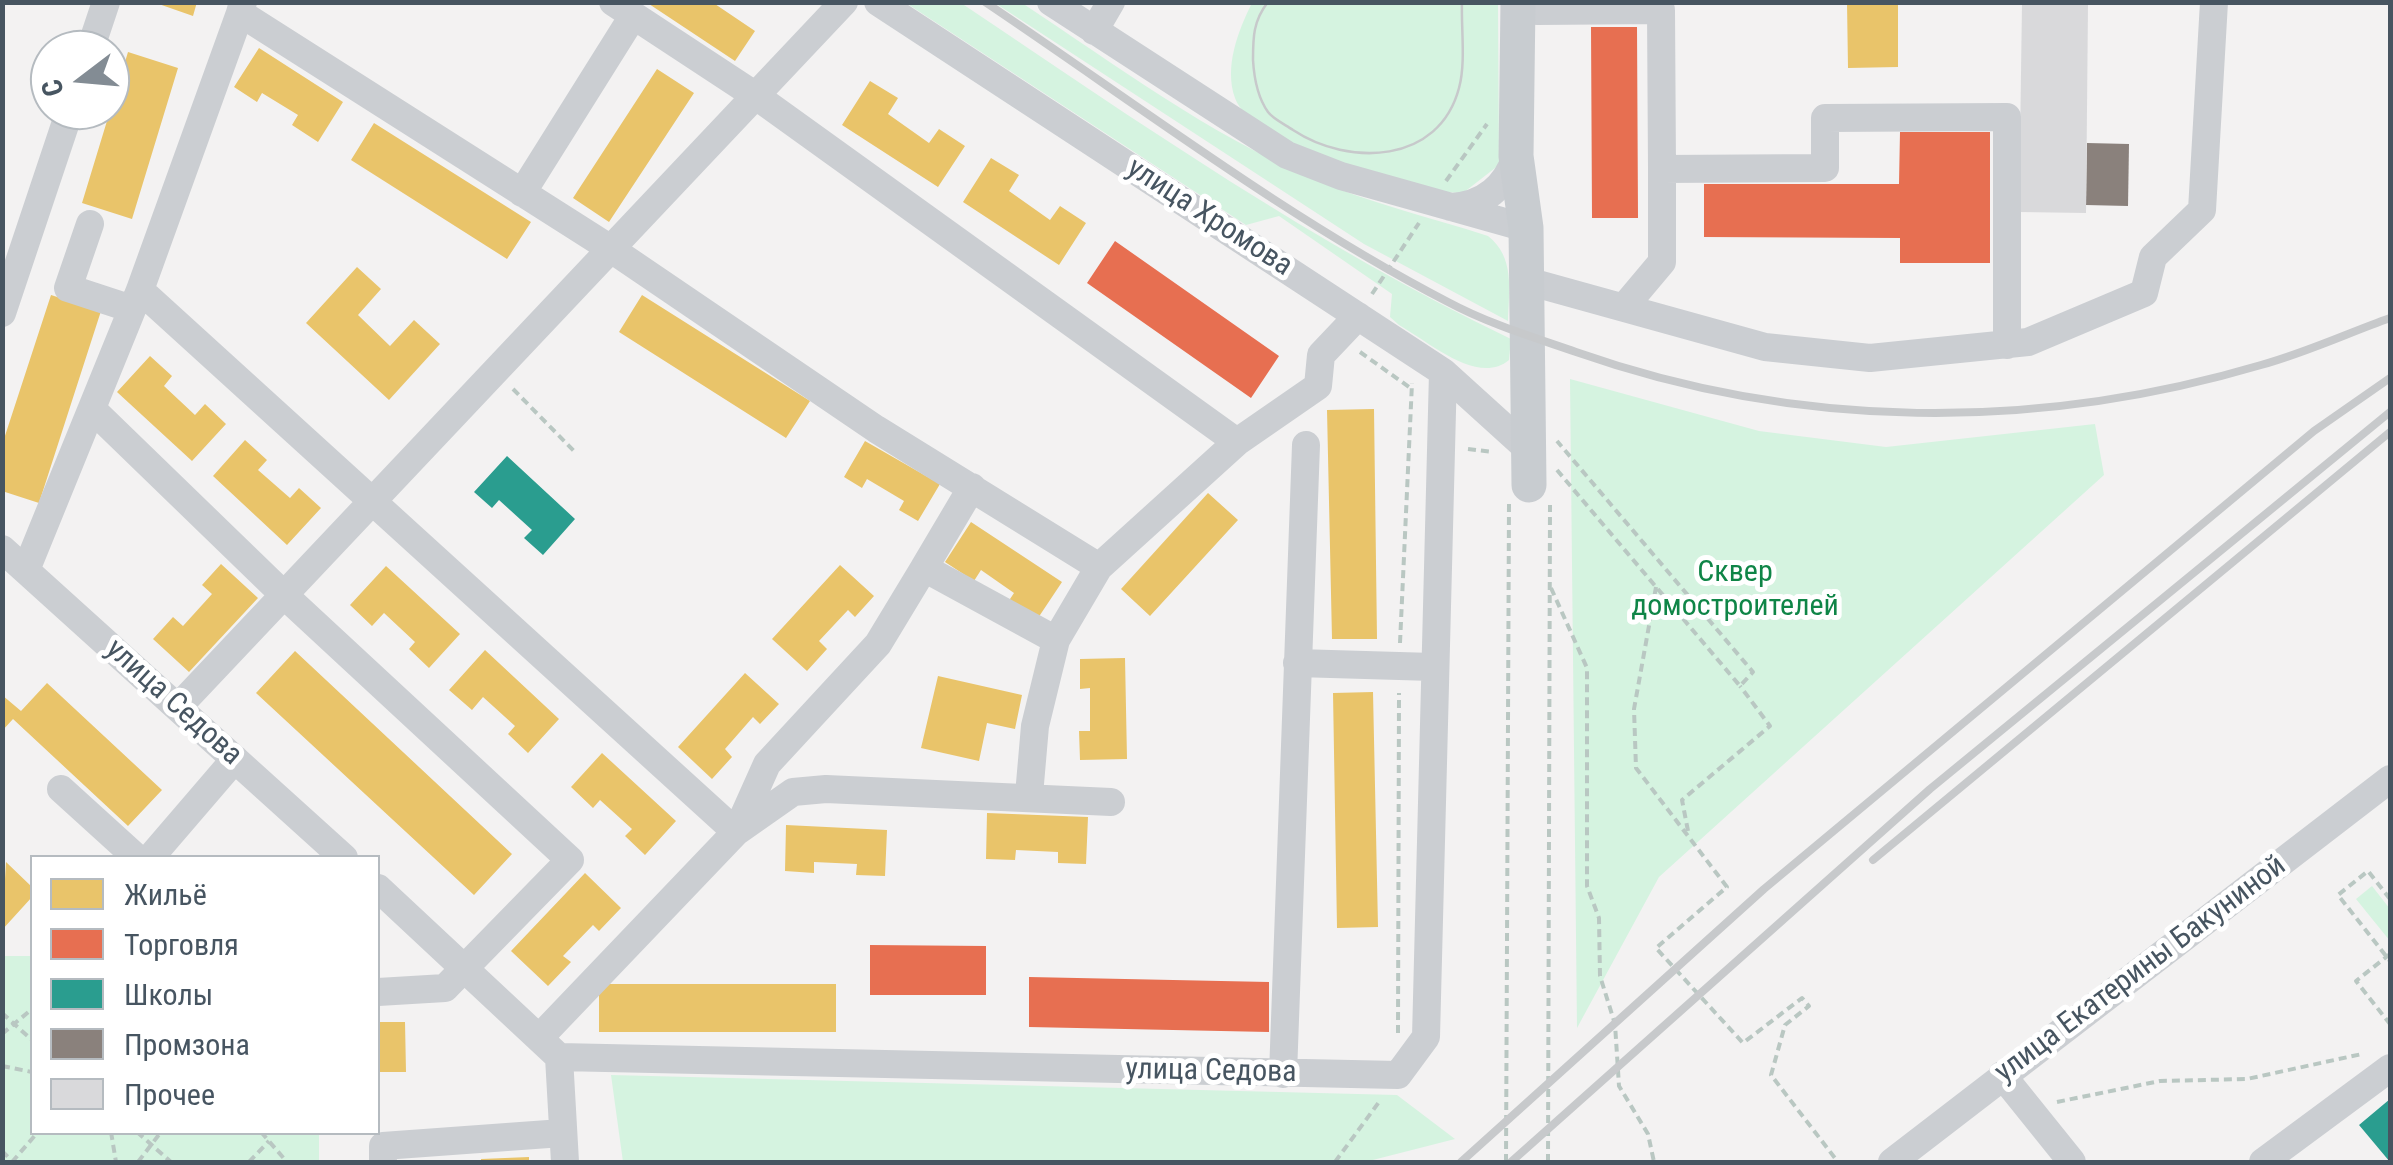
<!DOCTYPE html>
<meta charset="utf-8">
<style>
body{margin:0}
#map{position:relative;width:2393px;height:1165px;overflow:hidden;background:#f3f2f2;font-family:"Roboto Condensed",sans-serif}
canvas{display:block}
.frame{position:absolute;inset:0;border:5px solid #475561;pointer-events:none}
.legend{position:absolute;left:30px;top:855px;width:350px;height:280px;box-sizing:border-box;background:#fff;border:2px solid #b5bbc0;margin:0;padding:12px 18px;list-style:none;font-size:30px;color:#475561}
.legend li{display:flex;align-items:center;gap:20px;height:50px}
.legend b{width:50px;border:2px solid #b5bbc0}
.north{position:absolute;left:30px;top:30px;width:100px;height:100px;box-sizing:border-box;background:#fff;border:2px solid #b5bbc0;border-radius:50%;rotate:254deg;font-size:28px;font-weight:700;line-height:40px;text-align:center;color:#475561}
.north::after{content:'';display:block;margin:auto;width:35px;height:45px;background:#838c94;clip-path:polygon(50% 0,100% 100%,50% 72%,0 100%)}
</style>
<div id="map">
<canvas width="2393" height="1165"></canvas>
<div class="frame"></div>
<ul class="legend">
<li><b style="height:28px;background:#e9c46a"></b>Жильё</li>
<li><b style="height:28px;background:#e76f51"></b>Торговля</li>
<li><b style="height:28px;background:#2a9d8f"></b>Школы</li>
<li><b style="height:28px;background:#8a817c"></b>Промзона</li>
<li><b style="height:28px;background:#d9d9db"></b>Прочее</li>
</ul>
<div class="north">С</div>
</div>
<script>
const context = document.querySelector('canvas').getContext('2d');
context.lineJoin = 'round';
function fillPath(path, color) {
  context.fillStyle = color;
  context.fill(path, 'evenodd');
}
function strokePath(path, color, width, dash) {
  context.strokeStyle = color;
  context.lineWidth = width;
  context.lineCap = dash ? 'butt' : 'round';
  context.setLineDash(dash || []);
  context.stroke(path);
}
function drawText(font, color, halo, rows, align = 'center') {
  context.font = font + ' "Roboto Condensed",sans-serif';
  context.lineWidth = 10;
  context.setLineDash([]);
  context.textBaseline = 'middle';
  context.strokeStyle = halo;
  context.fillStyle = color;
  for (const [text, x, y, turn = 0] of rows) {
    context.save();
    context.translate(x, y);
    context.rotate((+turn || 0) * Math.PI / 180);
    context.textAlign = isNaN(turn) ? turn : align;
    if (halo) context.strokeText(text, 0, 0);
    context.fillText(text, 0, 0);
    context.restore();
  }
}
fillPath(new Path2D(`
 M906 3H961C1138 122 1318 247 1511 339L1509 360C1478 386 1429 342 1399 325L1390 317 1392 294 1279 216 1246 225Z
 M995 3H1022C1116 65 1208 134 1312 178 1368 203 1430 217 1488 236 1515 257 1509 290 1508 321L1364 244Z
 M1252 3H1498L1499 165 1463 193 1440 192C1395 178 1252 146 1235 98 1224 67 1238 31 1252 3Z
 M1570 379 1759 431 1886 447 2095 424 2104 475 1659 877 1577 1028Z
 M2372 886 2390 909V941L2356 899Z
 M3 956H32V1132L319 1133V1162H3Z
 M611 1075 1397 1095 1455 1139 1365 1162H623Z`), '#d5f3e0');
fillPath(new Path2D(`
 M153 2H197L193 16Z
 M646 2H712L755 31 735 61Z
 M1847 2H1898V67L1848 68Z
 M259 48 343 102 318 142 292 125 298 115 262 93 257 102 234 87Z
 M128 52 178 68 132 219 82 203Z
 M657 69 694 93 609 222 573 198Z
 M870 81 898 98 888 114 929 143 939 129 965 146 938 187 842 125Z
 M374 123 531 222 507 259 351 160Z
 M991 158 1019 175 1009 191 1050 220 1060 206 1086 223 1059 265 963 202Z
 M357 267 381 289 358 315 390 346 414 320 440 344 389 400 306 323Z
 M51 295 101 311 39 503 2 491V445Z
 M642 295 810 401 786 438 619 332Z
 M150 356 172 376 164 386 195 415 205 404 226 424 192 461 117 392Z
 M1374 409 1377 639H1332L1327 410Z
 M245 440 267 460 258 470 290 498 299 488 321 508 287 545 213 476Z
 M865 441 940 484 918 521 899 510 904 501 867 479 862 488 844 477Z
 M1208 493 1238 520 1150 616 1121 589Z
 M971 522 1062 582 1036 621 1008 602 1014 593 981 570 974 581 945 562Z
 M221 564 258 598 189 672 153 639 173 617 183 626 212 594 202 585Z
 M840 565 874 596 855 617 848 610 819 641 827 649 807 671 772 639Z
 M386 566 460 634 429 668 409 649 415 642 384 613 372 626 350 605Z
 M485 650 559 719 528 753 508 734 515 726 483 697 472 710 449 690Z
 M295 651 512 854 474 895 256 693Z
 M1125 658 1127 759 1080 760 1079 731H1090V688L1080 689V659Z
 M745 673 779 704 760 724 753 717 725 749 732 757 712 779 678 747Z
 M938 676 1022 695 1015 729 987 723 979 761 921 748Z
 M47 683 162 790 128 826 13 719 2 731V695L21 711Z
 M1373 692 1378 927 1337 928 1333 693Z
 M602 753 676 821 645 855 625 836 632 829 600 800 593 808 571 787Z
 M987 813 1088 817 1086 864 1058 863V852L1016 850 1015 860 986 859Z
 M786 825 887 830 885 876 856 875 857 864 814 862V873L785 871Z
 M6 862 32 887V897L2 930Z
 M585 873 621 908 599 931 593 925 563 956 571 962 548 986 511 951Z
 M599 984H836V1032H599Z
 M378 1022H405L406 1072H378Z
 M529 1157V1162H481V1159Z`), '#e9c46a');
fillPath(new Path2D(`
 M1591 27H1637L1638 218H1592Z
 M1900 132H1990V263H1900V238L1704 237V184H1899Z
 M1115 241 1279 356 1251 398 1087 283Z
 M870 945 986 946V995H870Z
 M1029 977 1269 982V1032L1029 1027Z`), '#e76f51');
fillPath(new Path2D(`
 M507 456 575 519 543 555 524 538 532 530 499 500 492 508 474 492Z
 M2390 1099V1162L2359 1125Z`), '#2a9d8f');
fillPath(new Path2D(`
 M2087 143 2129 144 2128 206 2086 205Z`), '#8a817c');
fillPath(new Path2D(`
 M2022 4 2088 5 2086 213 2019 212Z`), '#d9d9db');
strokePath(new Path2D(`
 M1446 181 1487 124
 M1372 294 1419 223
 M1360 352 1409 387
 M513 389 574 451
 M1468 449 1493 452
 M1557 470 1740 686 1753 672 1557 441
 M1656 587 1634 709 1636 768 1727 887 1656 948 1743 1043 1802 998 1809 1006 1785 1025 1771 1075 1838 1162
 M1551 588 1587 668V886L1599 918 1600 976 1615 1024 1619 1086 1648 1134 1654 1162
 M1400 643 1412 383
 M1688 831 1682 800 1770 726 1740 686
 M2390 899 2368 871 2338 895 2390 961
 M2390 954 2356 981 2390 1024
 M2 1013 32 1040
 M1398 1033 1399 693
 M2 1034 32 1009
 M2 1066 32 1072
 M2057 1102 2160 1081 2247 1079 2362 1054
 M111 1132 116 1162
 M137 1132 171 1162
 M261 1132 287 1162
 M2 1151 13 1162
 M12 1162 38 1132
 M138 1162 161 1132
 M249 1162 269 1141
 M1335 1162 1379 1102
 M1506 1162 1509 503
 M1548 1162 1550 505`), '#b9c7c2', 4, [8, 5]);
strokePath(new Path2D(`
 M243 2 240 13 611 249 876 429 1099 567 1237 442
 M613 2 756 96 1237 442 1318 386 1321 355 1358 316
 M878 2 1443 372 1528 449
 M1051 2 1287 155 1341 176 1526 228
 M1537 11 1661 10 1662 169 1825 168V118L2007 117V345
 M1094 31 1111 2
 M90 50 106 2
 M522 193 633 16
 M1451 207C1483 205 1506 187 1516 156
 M90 224 68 288 132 309
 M1527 281 1765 347 1870 358 2028 342 2144 293 2153 257 2202 210 2214 2
 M140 290 736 832 541 1036
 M1625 306 1662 262V169
 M2 313 70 110
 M92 409 284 595 570 860 445 988 378 992
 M972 487 924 568 1056 640
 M2 549 344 858
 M26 570 140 290 240 13
 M1297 663 1433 667
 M178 707 844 2
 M61 789 137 858
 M1029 795 1035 726 1056 640 1099 567
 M737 831 767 764 878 644 924 568
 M736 832 793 792 826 789 1111 802
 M150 858 235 759
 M378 888 559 1057 1398 1075 1426 1037 1443 372
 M559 1057 565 1162
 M1283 1074 1306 445
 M2002 1075 2072 1162
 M383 1162V1146L562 1133
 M1892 1162 2390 779
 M2263 1162 2390 1068`), '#cbced2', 28);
strokePath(new Path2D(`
 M1518 2 1516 156 1526 228 1529 485`), '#c8ccd0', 35);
strokePath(new Path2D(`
 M1268 2C1253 21 1253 38 1253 60 1254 77 1258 98 1268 112 1273 119 1286 125 1293 130 1349 167 1439 164 1459 88 1466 63 1461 28 1462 2`), '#c7c9cb', 2.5);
strokePath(new Path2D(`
 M985 2C1137 104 1286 218 1448 302 1489 324 1533 337 1576 352 1798 430 2035 432 2261 365 2305 353 2348 333 2390 318
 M1873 860 2390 432
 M1461 1162 1764 889 2314 431 2390 378
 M1511 1162 1930 789 2390 412`), '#c7c9cb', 8);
drawText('30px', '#475561', '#fff', [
 ["улица Хромова",1209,218,33],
 ["улица Седова",173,703,42],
 ["улица Екатерины Бакуниной",2141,970,-37],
 ["улица Седова",1211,1072,1]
]);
drawText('30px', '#0f8547', '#fff', [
 ["Сквер",1735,573],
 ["домостроителей",1735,607]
]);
</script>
